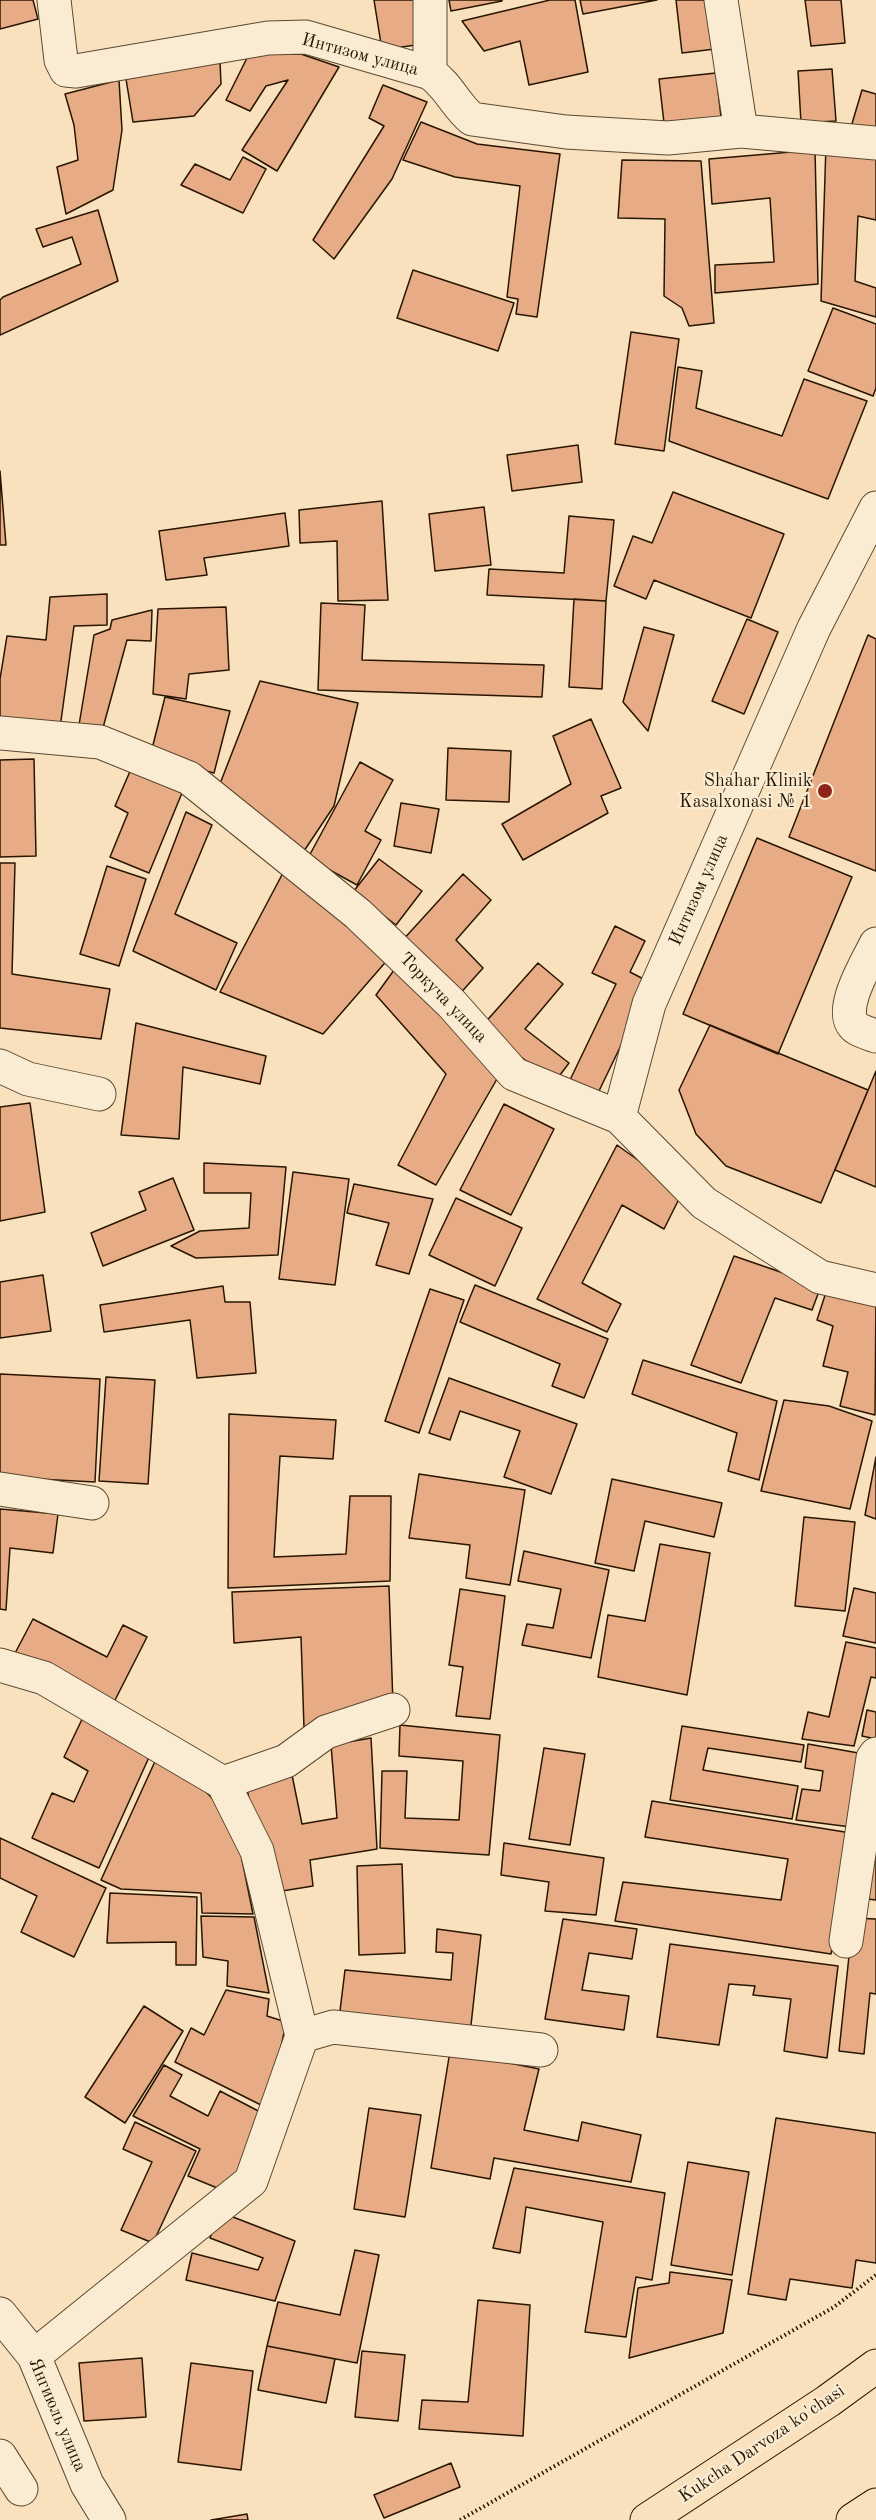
<!DOCTYPE html>
<meta charset="utf-8">
<style>
body{margin:0}
canvas{display:block;background:#f8e1bc}
</style>
<canvas width="876" height="2520"></canvas>
<script>
const context = document.querySelector('canvas').getContext('2d');
context.lineJoin = 'round';
function fillPath(path, color) {
  context.fillStyle = color;
  context.fill(path, 'evenodd');
}
function strokePath(path, color, width, dash) {
  context.strokeStyle = color;
  context.lineWidth = width;
  context.lineCap = dash ? 'butt' : 'round';
  context.setLineDash(dash || []);
  context.stroke(path);
}
function drawText(font, color, halo, rows, align = 'center') {
  context.font = font + ' "Old Standard TT",serif';
  context.lineWidth = 4.5;
  context.setLineDash([]);
  context.textBaseline = 'middle';
  context.strokeStyle = halo;
  context.fillStyle = color;
  for (const [text, x, y, turn = 0] of rows) {
    context.save();
    context.translate(x, y);
    context.rotate((+turn || 0) * Math.PI / 180);
    context.textAlign = isNaN(turn) ? turn : align;
    if (halo) context.strokeText(text, 0, 0);
    context.fillText(text, 0, 0);
    context.restore();
  }
}
const building = new Path2D(`
 M0 0H33L38 19 0 29Z
 M374 0H415L422 44 382 50Z
 M449 0H502V1L451 11Z
 M550 0H575L588 72 529 85 520 41 484 51 462 21Z
 M580 0H657L583 14Z
 M676 0H709L715 49 682 53Z
 M805 0H841L845 43 811 46Z
 M249 54H301L339 67 277 171 242 150 288 80 266 86 250 111 226 100Z
 M220 62 221 84 194 116 133 122 126 79Z
 M832 69 836 121 801 123 798 71Z
 M716 73 722 126 665 132 659 79Z
 M119 80 122 130 113 190 66 214 57 167 78 160 74 125 65 94Z
 M383 85 427 102 392 179 334 259 313 240 384 126 369 118Z
 M862 90 876 94V132L851 127Z
 M421 122 477 144 560 154 537 317 516 314 518 299 507 297 520 186 455 177 403 160Z
 M826 145 876 156V220L858 216 855 281 876 288V317L821 301Z
 M815 150 818 284 715 293V265L774 262 770 198 712 204 709 159Z
 M243 157 266 169 243 213 181 185 195 164 230 180Z
 M622 160 701 161 714 323 689 326 682 308 664 296 665 219 618 218Z
 M98 210 118 281 0 335V300L3 297 81 264 72 237 43 247 36 229Z
 M413 270 514 303 498 351 397 318Z
 M833 308 876 324V388L873 396 808 371Z
 M631 332 679 339 664 451 615 444Z
 M678 367 702 371 696 408 782 436 804 379 867 401 828 499 669 441Z
 M578 445 582 482 512 491 507 455Z
 M0 471 6 545H0Z
 M673 492 784 534 751 618 654 580 646 599 614 586 633 536 652 543Z
 M382 501 388 600 338 601 337 541 300 543 299 510Z
 M484 507 491 565 435 571 429 514Z
 M285 513 289 546 204 558 207 575 166 580 159 531Z
 M569 516 614 520 606 601 487 595 489 569 564 573Z
 M107 594V625L74 626 60 728 0 722V679L7 636 46 640 50 597Z
 M574 599 606 601 602 689 569 687Z
 M321 603 365 605 362 660 544 665 542 697 318 690Z
 M226 607 229 670 189 674 186 699 153 694 158 609Z
 M152 610 151 641 127 640 101 735 78 731 94 635 110 629 112 620Z
 M747 619 778 632 744 714 712 701Z
 M644 627 674 635 648 731 623 702Z
 M868 635 876 639V871L789 837Z
 M260 681 358 703 334 806 302 854 216 794Z
 M165 697 230 711 214 773 150 757Z
 M591 719 621 788 601 796 608 813 523 860 502 824 571 784 553 736Z
 M448 748 511 751 509 802 446 800Z
 M34 759 36 856 0 857V760Z
 M360 762 393 780 365 831 381 840 357 885 308 858Z
 M131 769 182 793 149 873 110 857 128 813 115 806Z
 M401 803 439 809 431 853 394 846Z
 M186 812 212 825 175 914 237 943 216 990 133 951Z
 M757 838 852 877 778 1054 683 1014Z
 M379 859 422 891 396 925 353 892Z
 M0 863H15L12 974 110 989 101 1039 0 1028Z
 M107 866 146 879 119 966 80 954Z
 M284 871 390 957 323 1034 220 992Z
 M463 874 491 900 456 940 483 968 457 997 401 942Z
 M615 926 645 941 630 972 651 983 598 1093 570 1080 616 984 592 973Z
 M538 963 563 984 525 1029 569 1063 554 1083 482 1026Z
 M397 966 501 1072 436 1185 398 1165 446 1074 376 995Z
 M136 1023 266 1056 260 1084 183 1067 179 1139 121 1135Z
 M710 1025 868 1090 821 1203 726 1166 696 1134 679 1090Z
 M876 1071V1187L835 1170Z
 M30 1103 45 1212 0 1221V1107Z
 M504 1104 554 1129 511 1215 460 1190Z
 M617 1145 649 1168 680 1197 664 1229 622 1205 582 1283 621 1304 607 1332 537 1299Z
 M204 1163 286 1167 278 1255 196 1258 171 1246 200 1231 249 1228 251 1193H204Z
 M293 1172 349 1179 335 1285 279 1279Z
 M173 1178 194 1230 103 1266 91 1233 146 1210 139 1192Z
 M354 1184 433 1199 409 1274 376 1265 389 1223 347 1213Z
 M456 1198 522 1228 495 1286 429 1255Z
 M734 1256 821 1286 812 1310 775 1298 741 1383 691 1365Z
 M43 1275 51 1331 0 1338V1282Z
 M475 1285 608 1339 584 1398 552 1386 560 1364 460 1322Z
 M223 1286 225 1302H250L256 1373 197 1378 190 1320 104 1332 100 1305Z
 M828 1286 876 1299 875 1415 840 1406 848 1372 823 1366 833 1326 817 1320Z
 M430 1289 464 1300 419 1433 385 1421Z
 M643 1360 777 1401 759 1480 728 1471 737 1433 632 1394Z
 M0 1374 100 1379 95 1482 0 1477Z
 M106 1377 155 1380 148 1484 99 1481Z
 M449 1378 577 1424 551 1494 504 1477 520 1431 460 1411 450 1440 429 1433Z
 M784 1400 829 1406 872 1421 850 1509 761 1491Z
 M229 1414 336 1420 333 1459 280 1456 274 1557 346 1554 350 1496H391L390 1581 228 1588Z
 M876 1457V1519L865 1515Z
 M419 1474 525 1490 510 1585 466 1578 470 1545 409 1538Z
 M612 1479 722 1503 714 1537 645 1521 634 1571 595 1563Z
 M0 1509 58 1514 53 1553 10 1548 6 1610 0 1609Z
 M804 1517 855 1522 845 1611 795 1606Z
 M660 1544 710 1553 687 1695 598 1677 608 1615 645 1621Z
 M524 1551 609 1570 591 1658 522 1645 527 1624 553 1628 561 1589 518 1581Z
 M389 1586 393 1705 304 1728 301 1637 234 1643 232 1592Z
 M854 1588 876 1593V1643L843 1636Z
 M460 1589 505 1596 490 1719 456 1716 463 1667 449 1665Z
 M33 1619 107 1657 123 1625 147 1637 112 1706 13 1657Z
 M846 1642 876 1648V1678L871 1677 854 1746 802 1739 808 1712 829 1717Z
 M867 1710 876 1712V1739L862 1736Z
 M85 1713 150 1755 99 1868 32 1838 52 1793 74 1802 88 1771 64 1757Z
 M400 1725 500 1735 489 1855 380 1848 382 1771H407L405 1818 459 1820 463 1761 399 1756Z
 M682 1726 804 1745 801 1762 708 1748 703 1770 798 1786 792 1819 670 1800Z
 M371 1738 377 1849 310 1860 313 1886 270 1893 246 1785 292 1775 302 1824 337 1818 331 1745Z
 M808 1744 864 1754 851 1827 796 1820 802 1789 820 1791 823 1771 805 1768Z
 M544 1748 585 1754 570 1845 529 1839Z
 M157 1757 196 1782 234 1820 253 1914 202 1913 201 1893 121 1889 101 1880Z
 M876 1771V1900L859 1898Z
 M652 1801 851 1833 831 1954 615 1921 623 1882 781 1900 788 1859 645 1837Z
 M0 1838 106 1888 74 1957 21 1932 37 1896 0 1878Z
 M504 1843 604 1858 596 1915 545 1911 549 1882 501 1875Z
 M402 1864 405 1953 359 1955 357 1866Z
 M110 1893 197 1897 196 1965H176V1942L107 1943Z
 M201 1916 254 1917 269 1993 227 1986 228 1961 203 1957Z
 M853 1918 876 1919V1994L870 1993 864 2054 839 2051Z
 M563 1919 637 1929 632 1959 589 1953 582 1990 629 1996 624 2030 545 2019Z
 M437 1929 481 1935 470 2034 339 2019 345 1970 451 1980 453 1953 436 1952Z
 M670 1944 838 1966 827 2058 784 2051 791 1999 753 1995 755 1986 729 1984 719 2045 657 2037Z
 M226 1990 269 1999 267 2016 286 2022 269 2109 175 2062 191 2028 204 2035Z
 M144 2006 183 2031 125 2123 85 2097Z
 M450 2051 539 2069 524 2130 578 2141 582 2122 641 2135 631 2182 494 2158 490 2179 431 2168Z
 M164 2065 182 2075 170 2096 208 2116 220 2091 266 2115 227 2192 188 2176 200 2149 133 2116Z
 M369 2108 421 2115 405 2217 354 2209Z
 M776 2118 876 2133V2263L856 2260 852 2288 790 2279 786 2300 748 2294Z
 M135 2122 196 2151 153 2243 121 2230 152 2162 123 2149Z
 M688 2162 749 2172 732 2275 671 2265Z
 M514 2168 665 2193 652 2280 636 2277 626 2337 585 2332 603 2222 526 2207 520 2253 493 2248Z
 M220 2212 295 2241 275 2301 186 2280 192 2253 258 2270 263 2258 210 2238Z
 M355 2250 379 2255 357 2363 267 2346 278 2302 340 2315Z
 M670 2272 732 2280 723 2333 629 2358 638 2288 669 2283Z
 M478 2300 530 2305 523 2436 419 2429 422 2400 468 2402Z
 M267 2346 335 2359 326 2403 258 2390Z
 M362 2351 405 2355 398 2421 355 2417Z
 M142 2358 146 2417 84 2421 79 2363Z
 M191 2363 253 2371 241 2470 178 2462Z
 M451 2463 460 2487 384 2518 374 2495Z
 M247 2514 248 2520H211Z`);
fillPath(building, '#e7ab86');
strokePath(building, '#281601', 1.5);
const minor = new Path2D(`
 M54 0 61 60 66 70 76 71 268 38 306 37 430 73C448 85 456 106 472 119L566 132 668 138 741 131 876 143
 M430 0V73
 M721 0 741 131
 M0 733 100 742 189 778 358 914 451 1003 514 1074 619 1117 704 1203 820 1277 876 1290
 M876 944C867 963 834 1015 858 1029 863 1032 870 1034 876 1036
 M0 1066 28 1079 99 1094
 M619 1117 649 1004 814 628 876 508
 M0 1489 92 1503
 M0 1665 44 1678 223 1783 257 1851 302 2036 251 2181 34 2356
 M223 1783 286 1761 326 1732 393 1710
 M846 1941 873 1758 876 1754
 M302 2036 333 2027 541 2050
 M0 2314 34 2356 87 2484 109 2520
 M0 2456 21 2489`);
const major = new Path2D(`
 M647 2520 828 2401 876 2366
 M853 2520 876 2505`);
strokePath(minor, '#5c4930', 35);
strokePath(major, '#281601', 35);
strokePath(new Path2D(`
 M460 2520 834 2307 876 2275`), '#281601', 4, [1.5, 3]);
strokePath(minor, '#faecd3', 33);
strokePath(major, '#f8e1bc', 33);
for (const [x, y, r, color] of [
 [825,791,8,"#8f2418"]
]) {
  const dot = new Path2D();
  dot.arc(x, y, r, 0, 2 * Math.PI);
  context.fillStyle = color;
  context.fill(dot);
  strokePath(dot, '#faecd3', 2);
}
drawText('18px', '#281601', '#faecd3', [
 ["Интизом улица",360,55,15],
 ["Интизом улица",699,890,-66],
 ["Торкуча улица",443,998,46],
 ["Янгиюль улица",57,2415,67],
 ["Kukcha Darvoza ko'chasi",762,2444,-34]
]);
drawText('18px', '#281601', '#faecd3', [
 ["Shahar Klinik",812,781],
 ["Kasalxonasi № 1",812,802]
], 'right');
</script>
